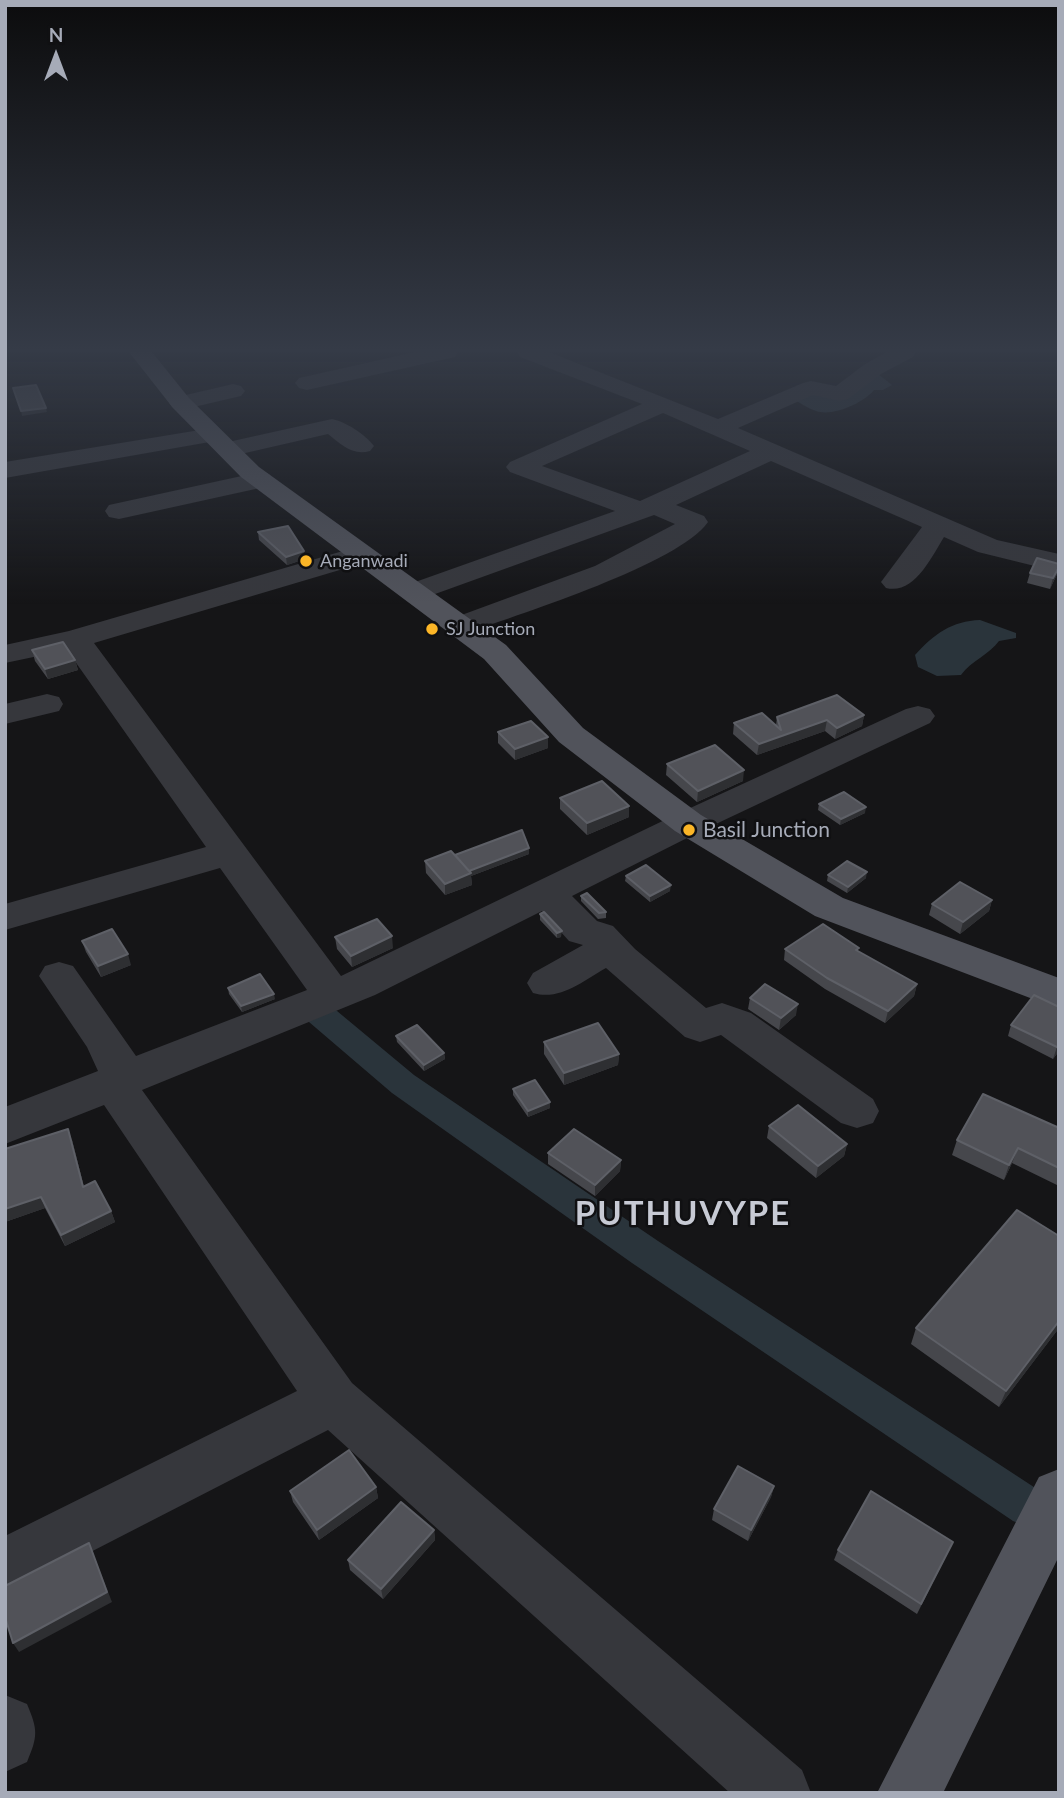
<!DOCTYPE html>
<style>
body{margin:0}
#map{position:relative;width:1064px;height:1798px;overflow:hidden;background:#151517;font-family:Lato,sans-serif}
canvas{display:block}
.frame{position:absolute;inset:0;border:7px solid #a6abb8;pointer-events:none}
.north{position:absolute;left:21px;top:21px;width:70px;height:70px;-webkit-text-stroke:5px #101012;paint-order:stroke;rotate:0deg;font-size:19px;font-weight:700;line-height:28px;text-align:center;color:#a6abb8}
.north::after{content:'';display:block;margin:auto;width:24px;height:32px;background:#a6abb8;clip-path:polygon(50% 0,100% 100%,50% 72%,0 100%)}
</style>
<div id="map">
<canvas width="1064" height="1798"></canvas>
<div class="frame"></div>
<div class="north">N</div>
</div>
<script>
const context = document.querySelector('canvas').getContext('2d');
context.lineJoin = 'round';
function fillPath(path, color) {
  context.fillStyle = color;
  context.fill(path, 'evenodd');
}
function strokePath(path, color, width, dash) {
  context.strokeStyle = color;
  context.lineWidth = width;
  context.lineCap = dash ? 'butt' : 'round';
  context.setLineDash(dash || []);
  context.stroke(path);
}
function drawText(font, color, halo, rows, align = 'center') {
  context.font = font + ' Lato,sans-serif';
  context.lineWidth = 5;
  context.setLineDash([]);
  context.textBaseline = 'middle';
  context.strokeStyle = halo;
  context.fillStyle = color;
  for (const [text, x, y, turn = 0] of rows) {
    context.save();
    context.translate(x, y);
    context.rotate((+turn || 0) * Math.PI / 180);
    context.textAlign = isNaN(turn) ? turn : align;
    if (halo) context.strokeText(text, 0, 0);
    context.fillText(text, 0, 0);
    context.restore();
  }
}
fillPath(new Path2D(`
 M877 373 892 385 883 390H874C864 403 832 417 816 411 809 409 802 404 795 400L802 394 838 395Z
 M980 620 1016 633V638L999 641C990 654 971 661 961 675L937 676 918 667 915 655C934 634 952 621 980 620Z`), '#2a343b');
fillPath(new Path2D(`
 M320 1003 331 1006 414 1075 658 1241 1043 1493 1049 1507 1043 1521 1028 1527 1013 1521 632 1263 392 1093 309 1022 305 1014 309 1006Z`), '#2a343b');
fillPath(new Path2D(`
 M415 352H458L455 357 307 390 299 388 295 383 299 378Z
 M517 352H549L718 419 803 383 811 381 836 386 865 364 887 352H916L913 357 881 374 848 399 840 401 813 395 738 428 997 540 1059 554V572L978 552 944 537C931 558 914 595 886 588L881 582 922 527 771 461 676 505 704 516 708 522C679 564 522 613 470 632L459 635 448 632 444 626 448 620 595 566 675 524 654 515 424 598 414 601 404 598 399 592 404 586 615 511 510 472 506 467 510 462 642 404 520 357ZM663 413 750 451 640 501 542 466Z
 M233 384 241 386 245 391 241 396 181 410 173 408 169 403 173 398Z
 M332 419C346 422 365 434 374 446L370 451C352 456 341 444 328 434L228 457 219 454 215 449 219 444Z
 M212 428 221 430 224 435 221 440 5 478V462Z
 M260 472 269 474 273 480 269 486 119 519 109 517 105 511 109 505Z
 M360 546 370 549 374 555 370 561 94 643 341 976 675 815 906 709 918 706 930 709 935 716 930 723 701 831 572 896 597 921 613 926 635 949 706 1008 722 1003 751 1013 873 1099 879 1111 873 1123 857 1128 841 1123 721 1035 700 1042 685 1037 606 968C583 981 560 1001 533 993L527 983 533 973 583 945 569 941 542 911 375 995 142 1090 352 1383 802 1770 811 1793H730L328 1430 5 1596V1536L297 1391 104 1105 5 1144V1107L98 1071 87 1047 39 976 45 966 59 962 73 966 136 1056 307 990 220 868 5 930V904L206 847 67 650 5 663V645L69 631Z
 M47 694 59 697 63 704 59 711 5 724V704Z
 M5 1695 27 1704C38 1730 38 1736 27 1762L5 1772Z`), '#36373c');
fillPath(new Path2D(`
 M129 352H152L189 398 259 467 506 645 583 728 701 815 843 898 1059 978V1009L815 916 675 831 559 742 484 659 241 477 173 408Z
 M1059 1469V1556L943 1793H877L1039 1477Z`), '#51535b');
fillPath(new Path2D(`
 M258 532 305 559 287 565 259 540Z
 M1059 564 1057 574 1050 589 1027 583 1030 573Z
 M32 650 75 660 78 670 48 679 35 661Z
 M864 715 862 726 835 739 825 731 757 755 733 734 734 723 776 725 777 717Z
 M498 732 548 748 515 760 498 743Z
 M667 764 743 781 697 802 666 775Z
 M560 798 629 806V817L587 835 560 809Z
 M819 804 865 813 840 825 818 810Z
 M529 848V854L471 876 472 885 445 895 426 873 425 861 455 855Z
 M828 875 866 878 847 893 827 881Z
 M626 876 670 891 650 902 625 881Z
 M581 896 606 912V918L598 919 581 901Z
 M992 900 989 911 960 934 929 915 932 904Z
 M540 914 561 937 557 938 540 920Z
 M335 937 393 948 352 967 337 949Z
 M82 941 131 965 101 977 86 952Z
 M785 949 858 951 917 984 914 996 885 1023 825 989 784 960Z
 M228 988 275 999 242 1012 229 994Z
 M1034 995 1059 1051 1053 1059 1008 1036 1011 1025Z
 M750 998 796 1015 779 1030 748 1009Z
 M396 1036 444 1053 445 1059 424 1071 397 1042Z
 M544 1042 619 1054 618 1065 564 1085 544 1054Z
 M513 1089 550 1108 528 1117 513 1095Z
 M1059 1124V1186L1012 1163 1004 1180 952 1155 957 1140 1057 1127Z
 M769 1126 847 1144 844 1156 816 1178 767 1138Z
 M72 1140 84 1187 111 1211 115 1222 65 1246 45 1208 5 1222Z
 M548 1153 621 1160 620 1171 595 1196 548 1164Z
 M1059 1236V1328L999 1407 911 1344 916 1328Z
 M774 1486 771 1497 748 1541 712 1520 714 1509Z
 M376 1487 378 1498 319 1540 293 1502 290 1491Z
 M434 1530 435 1540 383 1599 350 1570 348 1560Z
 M953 1542 917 1614 834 1560 838 1550Z`), '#46474c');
fillPath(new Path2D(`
 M46 408 47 412 22 416 21 411Z
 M304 551 305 559 287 565 286 557Z
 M1059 567 1057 574 1050 589 1053 578Z
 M75 660 78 670 48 679 45 669Z
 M864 715 862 726 835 739 837 728Z
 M827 720 825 731 757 755 759 744Z
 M548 737V748L515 760V749Z
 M744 770 743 781 697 802 698 791Z
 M629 806V817L587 835V823Z
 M866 807 865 813 840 825 841 819Z
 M529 848V854L471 876 472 885 445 895V884L469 871Z
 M867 872 866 878 847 893 848 887Z
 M671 885 670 891 650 902V896Z
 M992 900 989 911 960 934 963 922Z
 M562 931 561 937 557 938V933Z
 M392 936 393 948 352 967 351 956Z
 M128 954 131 965 101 977 98 966Z
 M917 984 914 996 885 1023 888 1011Z
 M274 994 275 999 242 1012 241 1006Z
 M798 1004 796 1015 779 1030 781 1018Z
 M1059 1045V1051L1053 1059 1057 1047Z
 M444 1053 445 1059 424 1071V1065Z
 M619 1054 618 1065 564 1085V1073Z
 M550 1102V1108L528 1117V1111Z
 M68 1129 72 1140 87 1199 83 1187Z
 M847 1144 844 1156 816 1178 818 1166Z
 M1018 1148 1012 1163 1004 1180 1009 1165Z
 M621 1160 620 1171 595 1196V1185Z
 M41 1197 45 1208 5 1222V1209Z
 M111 1211 115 1222 65 1246 61 1235Z
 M1059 1321V1328L999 1407 1006 1391Z
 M774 1486 771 1497 748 1541 751 1530Z
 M376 1487 378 1498 319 1540 317 1530Z
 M434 1530 435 1540 383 1599 381 1589Z
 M89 1543 112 1602 19 1652 13 1643Z`), '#2e2f32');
const building = new Path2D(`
 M36 385 46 408 21 411 13 388Z
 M288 526 304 551 286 557 258 532Z
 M1037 558 1059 564V567L1053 578 1030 573Z
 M63 642 75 660 45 669 32 650Z
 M837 695 864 715 837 728 827 720 759 744 734 723 762 713 781 730 777 717Z
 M531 721 548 737 515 749 498 732Z
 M715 745 744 770 698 791 667 764Z
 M602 781 629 806 587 823 560 798Z
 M844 792 866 807 841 819 819 804Z
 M522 830 529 848 469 871 455 855Z
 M451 851 471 873 445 884 425 861Z
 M847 861 867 872 848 887 828 875Z
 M646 865 671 885 650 896 626 876Z
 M960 882 992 900 963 922 932 904Z
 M587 893 606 912 599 913 581 896Z
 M544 912 562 931 557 933 540 914Z
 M377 919 392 936 351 956 335 937Z
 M823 924 859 948 856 950 917 984 888 1011 827 978 785 949Z
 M112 929 128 954 98 966 82 941Z
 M260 974 274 994 241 1006 228 988Z
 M765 984 798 1004 781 1018 750 998Z
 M1034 995 1059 1007V1045L1057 1047 1011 1025Z
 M598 1023 619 1054 564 1073 544 1042Z
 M417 1025 444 1053 424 1065 396 1036Z
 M535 1080 550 1102 528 1111 513 1089Z
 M983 1094 1057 1127 1059 1124V1168L1018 1148 1009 1165 957 1140Z
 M798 1105 847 1144 818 1166 769 1126Z
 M68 1129 83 1187 95 1181 111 1211 61 1235 41 1197 5 1209V1149Z
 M574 1129 621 1160 595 1185 548 1153Z
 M1017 1210 1059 1236V1321L1006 1391 916 1328Z
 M349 1450 376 1487 317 1530 290 1491Z
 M738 1466 774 1486 751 1530 714 1509Z
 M871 1491 953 1542 921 1604 838 1550Z
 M401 1502 434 1530 381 1589 348 1560Z
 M89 1543 107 1592 13 1643 5 1617V1586Z`);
fillPath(building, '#515258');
strokePath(building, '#5e6067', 2);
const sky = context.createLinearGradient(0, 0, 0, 604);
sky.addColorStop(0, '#0c0c0d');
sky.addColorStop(0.58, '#353b47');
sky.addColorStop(1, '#353b4700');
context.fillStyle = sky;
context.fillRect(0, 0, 1064, 604);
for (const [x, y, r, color] of [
 [306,561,7,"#fcb627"],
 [432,629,7,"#fcb627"],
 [689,830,7,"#fcb627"]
]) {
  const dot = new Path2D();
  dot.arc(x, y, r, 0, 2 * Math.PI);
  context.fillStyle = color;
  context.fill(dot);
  strokePath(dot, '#101012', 2.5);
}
drawText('18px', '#a6abb8', '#101012', [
 ["Anganwadi",320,561],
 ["SJ Junction",446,629]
], 'left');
drawText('21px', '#a6abb8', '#101012', [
 ["Basil Junction",703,830]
], 'left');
context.letterSpacing = '2px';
drawText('bold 33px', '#c7cad4', '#101012', [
 ["PUTHUVYPE",683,1214]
]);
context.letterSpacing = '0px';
</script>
